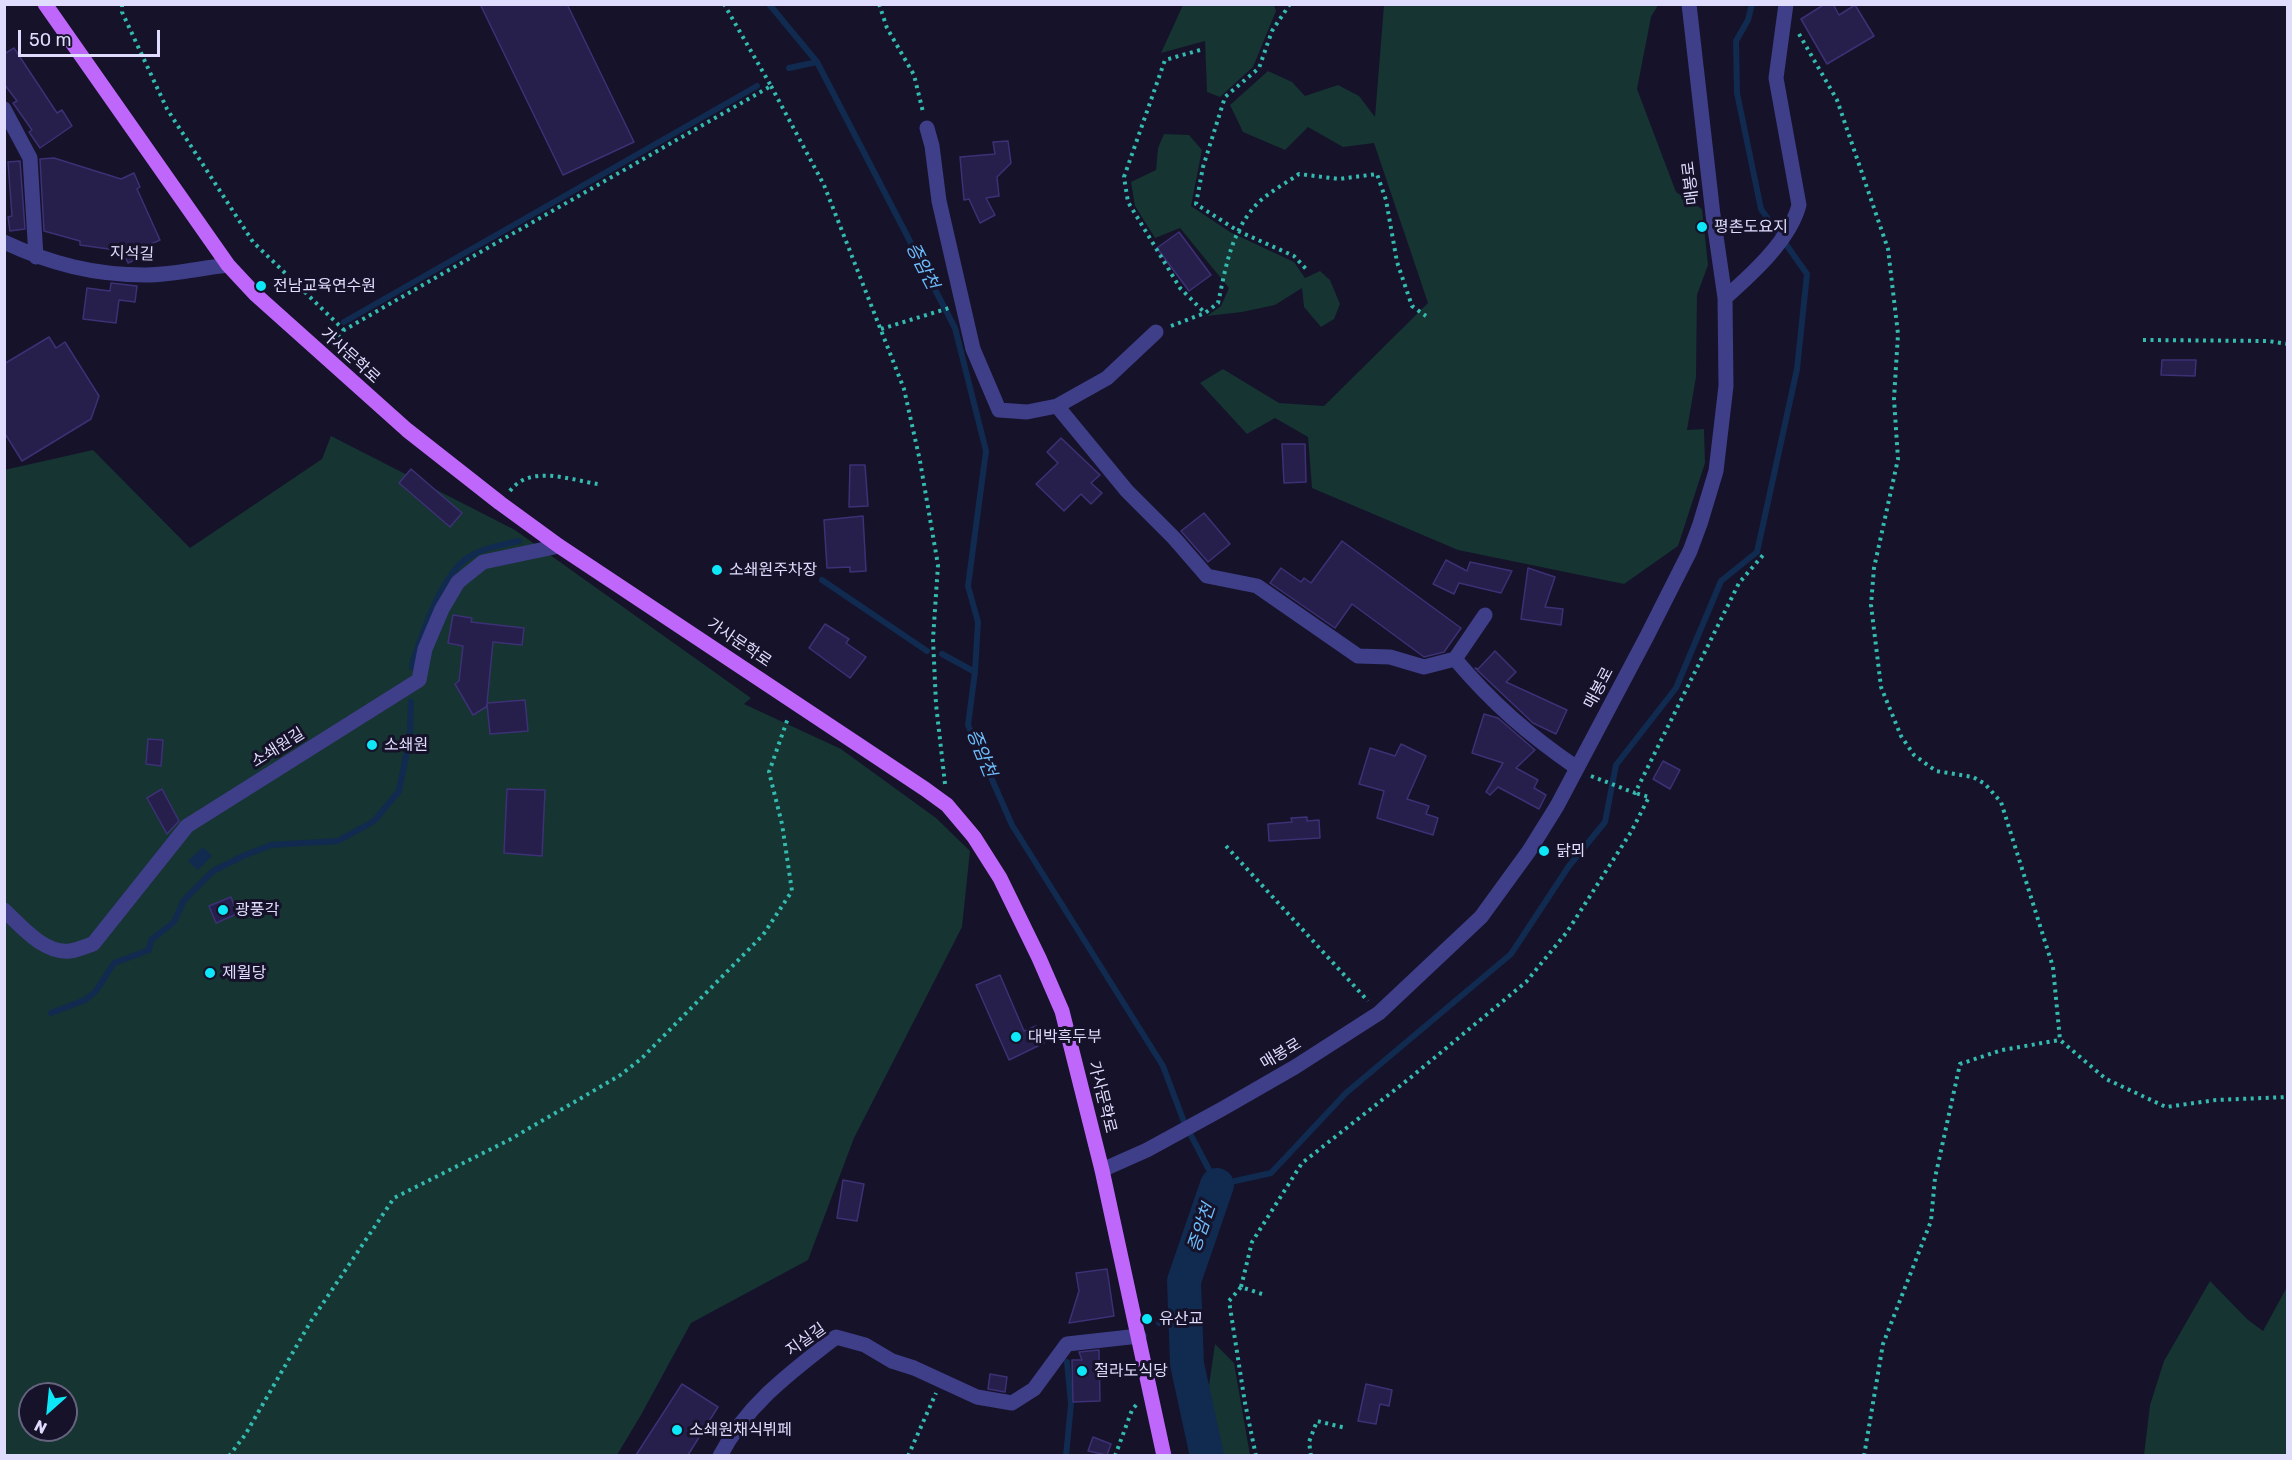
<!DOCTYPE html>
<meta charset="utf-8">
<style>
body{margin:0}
#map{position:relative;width:2292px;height:1460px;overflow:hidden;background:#15122a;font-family:Rubik,sans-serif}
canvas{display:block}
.frame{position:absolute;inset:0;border:6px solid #dfdcfe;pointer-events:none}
.north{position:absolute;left:18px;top:1382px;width:60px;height:60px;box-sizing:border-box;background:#15122a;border:2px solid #66637f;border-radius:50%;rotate:207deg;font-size:16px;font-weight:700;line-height:24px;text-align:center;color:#dfdcfe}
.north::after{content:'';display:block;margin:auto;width:21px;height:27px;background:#0ee7f8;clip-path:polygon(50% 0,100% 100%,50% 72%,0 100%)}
.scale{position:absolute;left:18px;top:30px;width:142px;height:27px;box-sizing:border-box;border:3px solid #dfdcfe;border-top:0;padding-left:8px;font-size:18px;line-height:21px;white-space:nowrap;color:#dfdcfe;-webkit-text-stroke:4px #15122a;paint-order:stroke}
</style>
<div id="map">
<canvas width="2292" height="1460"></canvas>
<div class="frame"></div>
<div class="north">N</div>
<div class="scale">50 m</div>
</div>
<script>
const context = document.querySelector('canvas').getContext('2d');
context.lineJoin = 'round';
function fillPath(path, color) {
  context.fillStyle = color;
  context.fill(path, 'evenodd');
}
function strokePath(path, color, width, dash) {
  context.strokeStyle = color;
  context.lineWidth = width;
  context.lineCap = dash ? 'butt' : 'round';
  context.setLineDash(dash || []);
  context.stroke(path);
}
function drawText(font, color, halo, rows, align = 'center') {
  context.font = font + ' Rubik,"Noto Sans KR",sans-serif';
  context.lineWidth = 6;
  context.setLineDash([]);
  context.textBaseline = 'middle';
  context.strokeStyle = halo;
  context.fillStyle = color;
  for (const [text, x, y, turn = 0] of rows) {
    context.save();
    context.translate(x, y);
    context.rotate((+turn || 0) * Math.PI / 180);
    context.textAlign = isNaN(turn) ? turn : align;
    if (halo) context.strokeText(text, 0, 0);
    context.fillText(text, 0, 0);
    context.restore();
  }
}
fillPath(new Path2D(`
 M1183 5H1274L1276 11 1253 67 1220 97 1207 92 1205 41 1161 53Z
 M1384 5H1658L1651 17 1637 89 1676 192 1702 209 1708 265 1697 295 1696 377 1687 430 1704 429 1705 463 1678 546 1624 584 1458 550 1312 488 1308 437 1275 418 1247 434 1200 383 1223 369 1279 403 1324 406 1428 303 1374 143 1343 147 1308 127 1285 150 1243 132 1230 105 1268 71 1292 82 1305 96 1338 85 1359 96 1375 117Z
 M1164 134 1189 135 1202 150 1191 206 1230 232 1294 262 1305 278 1320 271 1330 280 1340 304 1334 319 1321 327 1304 307 1302 288 1275 305 1242 312 1207 316 1221 306 1229 288 1180 228 1155 238 1135 206 1131 182 1156 170 1158 148Z
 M331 436 515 530 751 698 744 704 841 749 936 818 970 851 962 927 854 1138 808 1260 691 1323 641 1415 617 1455H5L4 470 93 450 190 548 322 459ZM30 1394H66V1430H30Z
 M2210 1281 2247 1319 2263 1331 2287 1287V1455H2144L2150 1405 2164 1361Z
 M1215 1344 1234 1363 1250 1455H1215L1204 1419Z`), '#153432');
fillPath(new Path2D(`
 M203 847 212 856 198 870 188 861Z`), '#112a4f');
strokePath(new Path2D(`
 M769 4 817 62 955 328 986 451 968 586 978 622 975 672 968 725 1012 825 1163 1066 1184 1122 1217 1185 1271 1173 1346 1093 1511 954 1569 866 1605 822 1616 765 1676 688 1721 581 1757 552 1797 369 1807 274 1761 209 1737 93 1736 41 1748 20 1752 4
 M789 68 817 62
 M344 322 757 86
 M822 580 927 651
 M942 654 975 672
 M412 667 413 661C423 631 441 578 466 559 481 548 501 545 519 541
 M51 1013 85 1000 96 991 114 963 149 950 151 940 174 922 184 900 213 871 243 856 271 845 338 841 374 821 399 791 410 736 411 702
 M1159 1323 1186 1319
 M1066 1456 1071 1404 1067 1362`), '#112a4f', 6);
strokePath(new Path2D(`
 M1207 1456 1187 1364 1184 1281 1217 1185`), '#112a4f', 34);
const building = new Path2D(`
 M480 4H567L634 142 563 175Z
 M1825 4H1833L1839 15 1855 5 1874 36 1827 64 1801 19Z
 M14 48 57 113 62 110 72 126 40 148 29 132 32 130 13 103 17 101 4 84V54Z
 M1008 141 1011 163 997 177 999 196 986 198 995 215 980 223 969 199 964 200 960 157 995 154 993 142Z
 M54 158 121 179 134 173 140 187 137 189 160 240 139 249 142 257 128 263 123 251 80 245V241L44 231 40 159Z
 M20 161 25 229 10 231 8 217 12 216 8 162Z
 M1179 232 1211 275 1189 291 1157 248Z
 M111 283 137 286 135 302 119 300 116 323 83 319 87 288 110 291Z
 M49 337 56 348 65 342 99 396 91 419 22 461 4 432V364Z
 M2162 360H2196L2195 376 2161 375Z
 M1061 438 1100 475 1091 483 1102 493 1091 504 1081 494 1064 511 1036 484 1058 463 1047 452Z
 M1282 444H1305L1306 482 1284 483Z
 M850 465H865L868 506 849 507Z
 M411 469 462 513 450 527 399 483Z
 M1204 513 1230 544 1208 562 1181 531Z
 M863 516 866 571 850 572V567L827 568 824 520Z
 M1342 541 1461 628 1444 652 1424 657 1352 604 1335 628 1270 583 1281 568 1301 582 1304 578 1311 583Z
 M1446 560 1467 571 1470 562 1512 571 1501 593 1459 583 1454 594 1433 584Z
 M1528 568 1555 577 1545 607 1563 609 1561 625 1521 619Z
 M453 615 472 618 471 622 524 628 522 645 493 642 487 703 525 700 528 731 490 734 487 704 486 707 473 715 455 684 459 681 463 646 448 643Z
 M825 624 849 639 846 643 866 657 850 678 809 648Z
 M1495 651 1516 672 1506 682 1567 710 1556 734 1533 723 1475 668 1478 669Z
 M1484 714 1498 718 1535 750 1516 768 1538 780 1534 788 1546 795 1539 809 1498 787 1490 795 1486 792 1503 763 1472 753Z
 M148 739 163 740 161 766 146 764Z
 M1401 744 1426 756 1407 799 1429 806 1426 814 1438 818 1433 835 1377 818 1384 791 1359 784 1370 748 1395 756Z
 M1663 761 1680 770 1670 789 1653 779Z
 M162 789 179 821 167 834 147 798Z
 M507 789 545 790 542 856 504 853Z
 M1307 817V821L1319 820 1320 838 1269 841 1268 824 1292 822 1291 818Z
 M231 897 237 914 216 923 209 906Z
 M1000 975 1024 1031 1036 1026 1044 1043 1009 1060 976 985Z
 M843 1180 864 1184 857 1221 837 1218Z
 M1107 1269 1114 1316 1069 1323 1079 1291 1076 1273Z
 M1099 1350 1100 1401 1073 1402 1072 1360H1082L1079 1352Z
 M990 1374 1007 1377 1005 1392 988 1389Z
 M682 1384 718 1407 688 1455H636Z
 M1366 1384 1392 1390 1389 1406 1380 1404 1376 1424 1358 1421Z
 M1093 1437 1111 1444 1107 1455 1088 1451Z`);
fillPath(building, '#261e4b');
strokePath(building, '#3d3176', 1.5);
strokePath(new Path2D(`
 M122 4V12L167 109 253 242 344 330
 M879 4 887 28 914 75 923 112
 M1290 4 1272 31 1259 68 1225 97 1203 167 1196 204 1238 231 1294 256 1308 271
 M1799 34 1837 100 1888 249 1898 334 1894 399 1898 459 1874 568 1871 605 1881 687 1901 736 1914 755 1936 771 1973 777 1985 784 2001 802 2053 967 2060 1040 2106 1079 2166 1107 2216 1100 2288 1097
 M1200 50 1165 60 1124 177 1128 202 1180 288 1205 313
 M771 86 824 185 904 389 920 461 938 565 933 639 936 704 945 784
 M1171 326 1205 313 1218 303C1226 267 1231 229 1260 201 1271 191 1286 183 1299 174L1339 179 1377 174 1386 200 1397 262 1412 306 1426 316
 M881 329 949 308
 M2143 340 2268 341 2288 344
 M332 341 344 330 771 86 724 4
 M510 491C530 464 570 480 598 484
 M1591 776 1635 793 1739 583 1764 554
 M1226 846 1368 1001
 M1241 1287 1252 1242 1302 1163 1410 1078 1526 982 1567 932 1631 832 1649 797 1635 793
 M229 1456 245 1435 311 1321 394 1198 509 1140 619 1076 641 1059 763 935 792 891 782 824 769 772 788 718
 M908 1456 936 1393
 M1115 1456 1132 1410 1137 1404
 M1256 1456 1245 1403 1229 1301 1241 1287 1262 1294
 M1311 1456 1309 1442 1317 1421 1346 1428
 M1864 1456 1883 1344 1931 1221 1935 1178 1960 1064 2002 1050 2060 1040`), '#34baae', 4, [3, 4.5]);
strokePath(new Path2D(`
 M4 109 30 158 36 257
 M927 128 932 146 939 201 973 349 999 410 1027 412 1057 406 1127 491 1174 538 1207 576 1257 586 1358 656 1390 657 1424 667 1455 659C1493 704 1529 735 1577 768
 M4 242C51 264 94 275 146 275 173 275 201 268 228 265
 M1725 298C1752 274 1790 240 1799 205L1776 78 1786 4
 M1057 406 1107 378 1156 332
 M1455 659 1485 615
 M4 910C21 926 44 954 70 951 78 950 86 946 93 944L187 826 419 680 425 649 442 609 458 582 483 562 559 546
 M1102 1170 1147 1150 1222 1109 1295 1067 1379 1013 1481 917 1529 851 1557 806 1646 638 1690 551 1700 524 1716 471 1726 386 1725 298 1713 215 1689 4
 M720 1456C747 1404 791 1372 836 1337L865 1345 892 1361 914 1368 977 1397 1012 1403 1034 1389 1067 1344 1139 1336`), '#3f3e88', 15);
strokePath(new Path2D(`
 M45 4 228 265 255 294 407 430 500 503 559 546 925 789 947 805 974 837 1000 878 1039 958 1062 1011 1102 1170 1164 1456`), '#bf67fb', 15);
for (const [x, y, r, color] of [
 [1702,227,6,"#0ee7f8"],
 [261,286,6,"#0ee7f8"],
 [717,570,6,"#0ee7f8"],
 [372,745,6,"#0ee7f8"],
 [1544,851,6,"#0ee7f8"],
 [223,910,6,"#0ee7f8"],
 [210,973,6,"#0ee7f8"],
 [1016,1037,6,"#0ee7f8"],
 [1147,1319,6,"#0ee7f8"],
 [1082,1371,6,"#0ee7f8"],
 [677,1430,6,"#0ee7f8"]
]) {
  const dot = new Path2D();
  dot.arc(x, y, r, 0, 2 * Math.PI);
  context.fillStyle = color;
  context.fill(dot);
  strokePath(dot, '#15122a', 2);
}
drawText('16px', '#dfdcfe', '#15122a', [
 ["매봉로",1691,183,-97],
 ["지석길",132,254,2],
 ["가사문학로",350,356,42],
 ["가사문학로",739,643,34],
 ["매봉로",1599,688,-62],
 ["소쇄원길",278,748,-32],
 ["매봉로",1281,1054,-31],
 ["가사문학로",1102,1097,76],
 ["지실길",806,1340,-35]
]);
drawText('16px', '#dfdcfe', '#15122a', [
 ["평촌도요지",1714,227],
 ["전남교육연수원",273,286],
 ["소쇄원주차장",729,570],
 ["소쇄원",384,745],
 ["닭뫼",1556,851],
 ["광풍각",235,910],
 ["제월당",222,973],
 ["대박흑두부",1028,1037],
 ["유산교",1159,1319],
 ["절라도식당",1094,1371],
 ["소쇄원채식뷔페",689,1430]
], 'left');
drawText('italic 18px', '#6dbdfb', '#15122a', [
 ["증암천",922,266,63],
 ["증암천",981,753,68],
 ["증암천",1202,1228,-71]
]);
</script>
